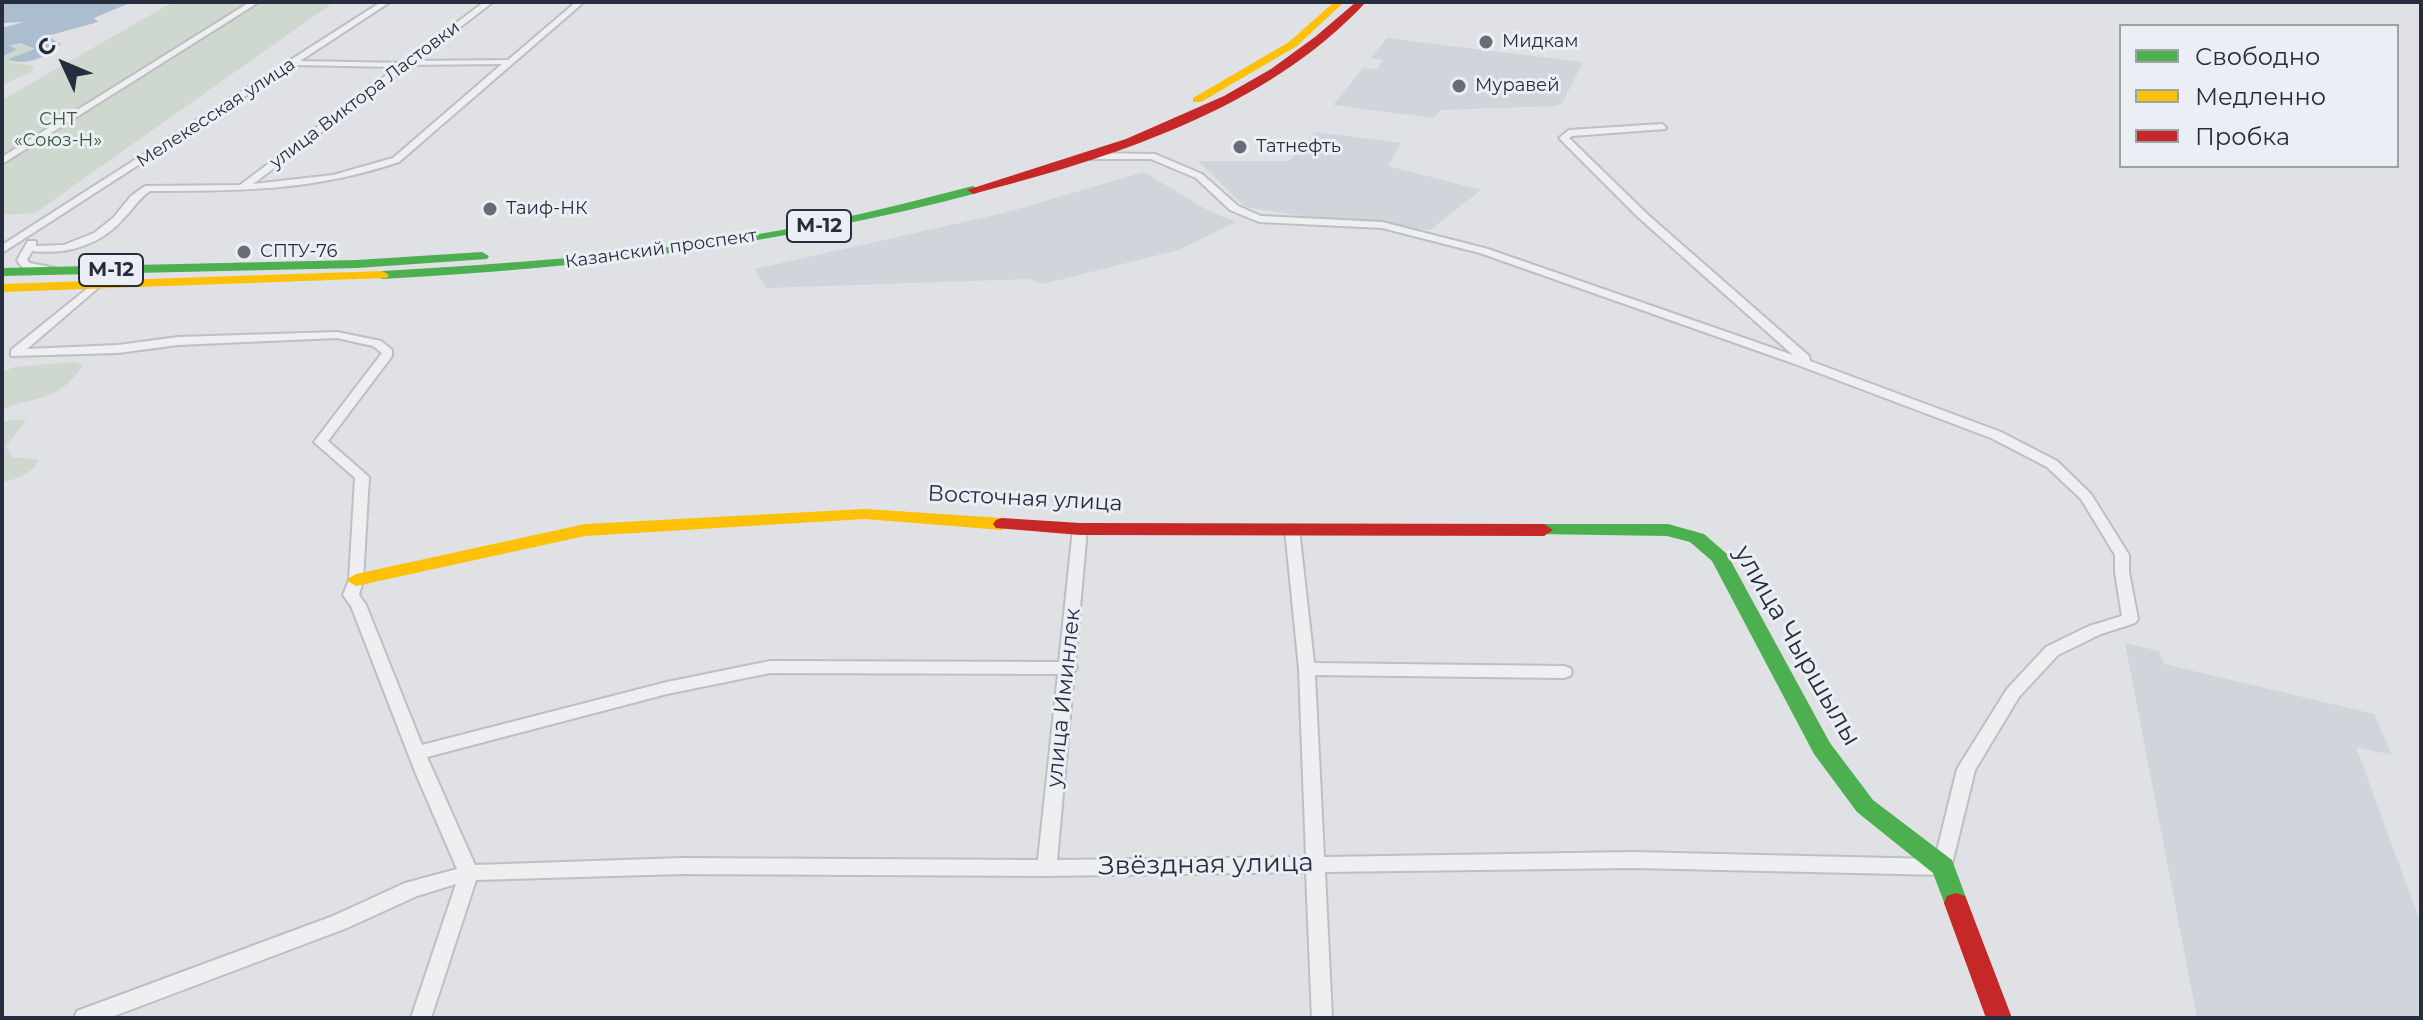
<!DOCTYPE html>
<meta charset="utf-8">
<style>
body{margin:0}
#map{position:relative;width:2423px;height:1020px;overflow:hidden;background:#dfe1e4;font-family:Montserrat,sans-serif}
canvas{display:block}
.frame{position:absolute;inset:0;border:4px solid #262e3d;pointer-events:none}
.legend{position:absolute;left:2119px;top:24px;width:280px;height:144px;box-sizing:border-box;background:#ebeff5;border:2px solid #9ca2ab;margin:0;padding:10px 14px;list-style:none;font-size:24px;color:#262e3d}
.legend li{display:flex;align-items:center;gap:16px;height:40px}
.legend b{width:40px;border:2px solid #9ca2ab}
.north{position:absolute;left:24px;top:24px;width:80px;height:80px;-webkit-text-stroke:6px #ebeff5;paint-order:stroke;rotate:314deg;font-size:22px;font-weight:700;line-height:32px;text-align:center;color:#262e3d}
.north::after{content:'';display:block;margin:auto;width:28px;height:36px;background:#262e3d;clip-path:polygon(50% 0,100% 100%,50% 72%,0 100%)}
</style>
<div id="map">
<canvas width="2423" height="1020"></canvas>
<div class="frame"></div>
<ul class="legend">
<li><b style="height:10px;background:#4caf50"></b>Свободно</li>
<li><b style="height:10px;background:#ffc107"></b>Медленно</li>
<li><b style="height:10px;background:#c62828"></b>Пробка</li>
</ul>
<div class="north">С</div>
</div>
<script>
const context = document.querySelector('canvas').getContext('2d');
context.lineJoin = 'round';
function fillPath(path, color) {
  context.fillStyle = color;
  context.fill(path, 'evenodd');
}
function strokePath(path, color, width, dash) {
  context.strokeStyle = color;
  context.lineWidth = width;
  context.lineCap = dash ? 'butt' : 'round';
  context.setLineDash(dash || []);
  context.stroke(path);
}
function drawText(font, color, halo, rows, align = 'center') {
  context.font = font + ' Montserrat,sans-serif';
  context.lineWidth = 6;
  context.setLineDash([]);
  context.textBaseline = 'middle';
  context.strokeStyle = halo;
  context.fillStyle = color;
  for (const [text, x, y, turn = 0] of rows) {
    context.save();
    context.translate(x, y);
    context.rotate((+turn || 0) * Math.PI / 180);
    context.textAlign = isNaN(turn) ? turn : align;
    if (halo) context.strokeText(text, 0, 0);
    context.fillText(text, 0, 0);
    context.restore();
  }
}
fillPath(new Path2D(`
 M1387 38 1467 48 1583 62 1562 103 1555 106 1441 110 1434 118 1333 105 1363 68 1377 69 1383 60 1371 58Z
 M1316 132 1401 143 1388 166 1481 190 1430 230 1341 222 1245 207 1198 161H1289Z
 M1144 172 1207 210 1236 222 1178 250 1043 284 1030 279 766 288 755 269 1004 213Z
 M2125 643 2159 651 2164 664 2374 714 2392 755 2356 747 2421 924V1018H2197Z`), '#d0d4db');
fillPath(new Path2D(`
 M173 2H334L35 213 2 215V100Z
 M20 43 36 49 11 62 34 66 31 72 2 85V57L10 53 9 46Z
 M75 362 83 365C60 401 37 396 2 409L3 372 14 367Z
 M20 419 26 421 6 446 12 457 39 460C33 473 16 480 2 482V422Z`), '#cfd8cf');
fillPath(new Path2D(`
 M2 2H132L94 18 98 22 47 36 61 44C47 57 27 67 8 59L35 49 20 43 9 46 17 49 2 57V28L24 22 2 23Z`), '#acbdd0');
const street = new Path2D(`
 M250 2H259L2 164V157Z
 M381 2H390L300 61 403 63 484 2H493L416 61 508 60 576 2H584L399 162C312 191 241 191 150 191 139 198 133 209 124 218 101 245 67 255 32 251L27 260 30 263 55 268V272L22 267 17 260 28 241H36V246L64 245 94 233 113 218 131 196 145 186 240 185 397 67 293 65 2 253V245ZM502 64 393 158 333 175 253 184 410 65Z
 M1662 124 1666 127 1665 129 1572 136 1569 138 1647 214 1809 356 1810 361 2001 432 2057 461 2091 494 2129 555V572L2138 619 2135 623 2101 634 2058 655 2019 697 1975 770 1950 872 1943 875 1633 868 1325 872 1332 1018H1312L1306 872 1047 876 682 874 476 880 431 1018H411L456 884 417 896 347 928 109 1018H74L77 1011 333 916 405 883 457 869 416 774 351 606 343 595 349 580 355 478 314 442 382 353 373 346 337 338 178 345 118 353 11 356V350L94 283 99 286 98 288 27 349 118 345 178 337 337 332 381 341 392 350V356L328 441 369 477 363 580 359 595 366 605 422 745 667 682 770 661 1059 662 1073 529 1080 525 1087 529 1075 664 1077 668 1074 672 1057 860 1306 857 1299 669 1285 529 1292 525 1299 529 1314 663 1564 666 1570 668 1572 672 1570 676 1564 678 1315 675 1324 857 1633 852 1935 859 1957 769 2007 689 2046 647 2089 626 2122 616 2115 572V555L2081 499 2047 467 1991 438 1795 364 1480 253 1382 228 1259 222 1230 210 1196 178 1151 159H1090L1085 156 1090 153 1155 154 1202 174 1238 206 1261 216 1382 222 1488 249 1793 355 1639 218 1559 138 1569 130ZM770 673 1058 674 1038 860 682 858 475 865 427 757 667 694Z`);
strokePath(street, '#bdbfc2', 4);
fillPath(street, '#eeeff1');
fillPath(new Path2D(`
 M973 186 979 190 977 193C781 245 584 268 382 279L375 275 382 271C506 264 630 255 753 235 827 223 900 205 973 186Z
 M482 252 489 256 487 259 357 268 2 276V268L357 260Z
 M1544 524H1668L1704 534 1727 554 1830 743 1873 800 1952 860 1968 903 1965 910 1956 913 1947 910 1933 873 1857 812 1814 754 1712 561 1690 542 1667 536 1538 534 1535 530Z`), '#4caf50');
fillPath(new Path2D(`
 M1334 2H1344L1297 46 1201 102H1193V98L1289 42Z
 M382 271 389 275 387 278 2 292V284Z
 M865 509 1002 518 1011 524 1002 530 865 519 585 536 356 586 346 580 356 574 585 524Z`), '#ffc107');
fillPath(new Path2D(`
 M1356 2H1366C1266 110 1111 158 973 194L967 190 1126 139 1224 96 1271 69 1315 37Z
 M1002 518 1080 523 1544 524 1553 530 1544 536 1080 535 996 528 993 524 996 520Z
 M1956 893 1965 896 1968 903 2012 1018H1986L1944 903 1947 896Z`), '#c62828');
for (const [x, y, r, color] of [
 [1486,42,8,"#676d77"],
 [1459,86,8,"#676d77"],
 [1240,147,8,"#676d77"],
 [490,209,8,"#676d77"],
 [244,252,8,"#676d77"]
]) {
  const dot = new Path2D();
  dot.arc(x, y, r, 0, 2 * Math.PI);
  context.fillStyle = color;
  context.fill(dot);
  strokePath(dot, '#ebeff5', 3);
}
drawText('18px', '#262e3d', '#ebeff5', [
 ["Мидкам",1502,42],
 ["Муравей",1475,86],
 ["Татнефть",1256,147],
 ["Таиф-НК",506,209],
 ["СПТУ-76",260,252]
], 'left');
drawText('18px', '#262e3d', '#ebeff5', [
 ["улица Виктора Ластовки",365,95,-37],
 ["Мелекесская улица",216,113,-33],
 ["Казанский проспект",661,249,-8]
]);
drawText('18px', '#395933', '#ebeff5', [
 ["СНТ",58,120],
 ["«Союз-Н»",58,141]
]);
for (const [x, y, w] of [
 [819,226,64],
 [111,270,64]
]) {
  const box = new Path2D();
  box.roundRect(x - w / 2, y - 16, w, 32, 6);
  context.fillStyle = '#ebeff5';
  context.fill(box);
  strokePath(box, '#262e3d', 2);
}
drawText('bold 20px', '#262e3d', null, [
 ["М-12",819,226],
 ["М-12",111,270]
]);
drawText('22px', '#262e3d', '#ebeff5', [
 ["Восточная улица",1025,499,3],
 ["улица Иминлек",1064,698,-84]
]);
drawText('26px', '#262e3d', '#ebeff5', [
 ["улица Чыршылы",1797,646,60],
 ["Звёздная улица",1206,865,-1]
]);
</script>
